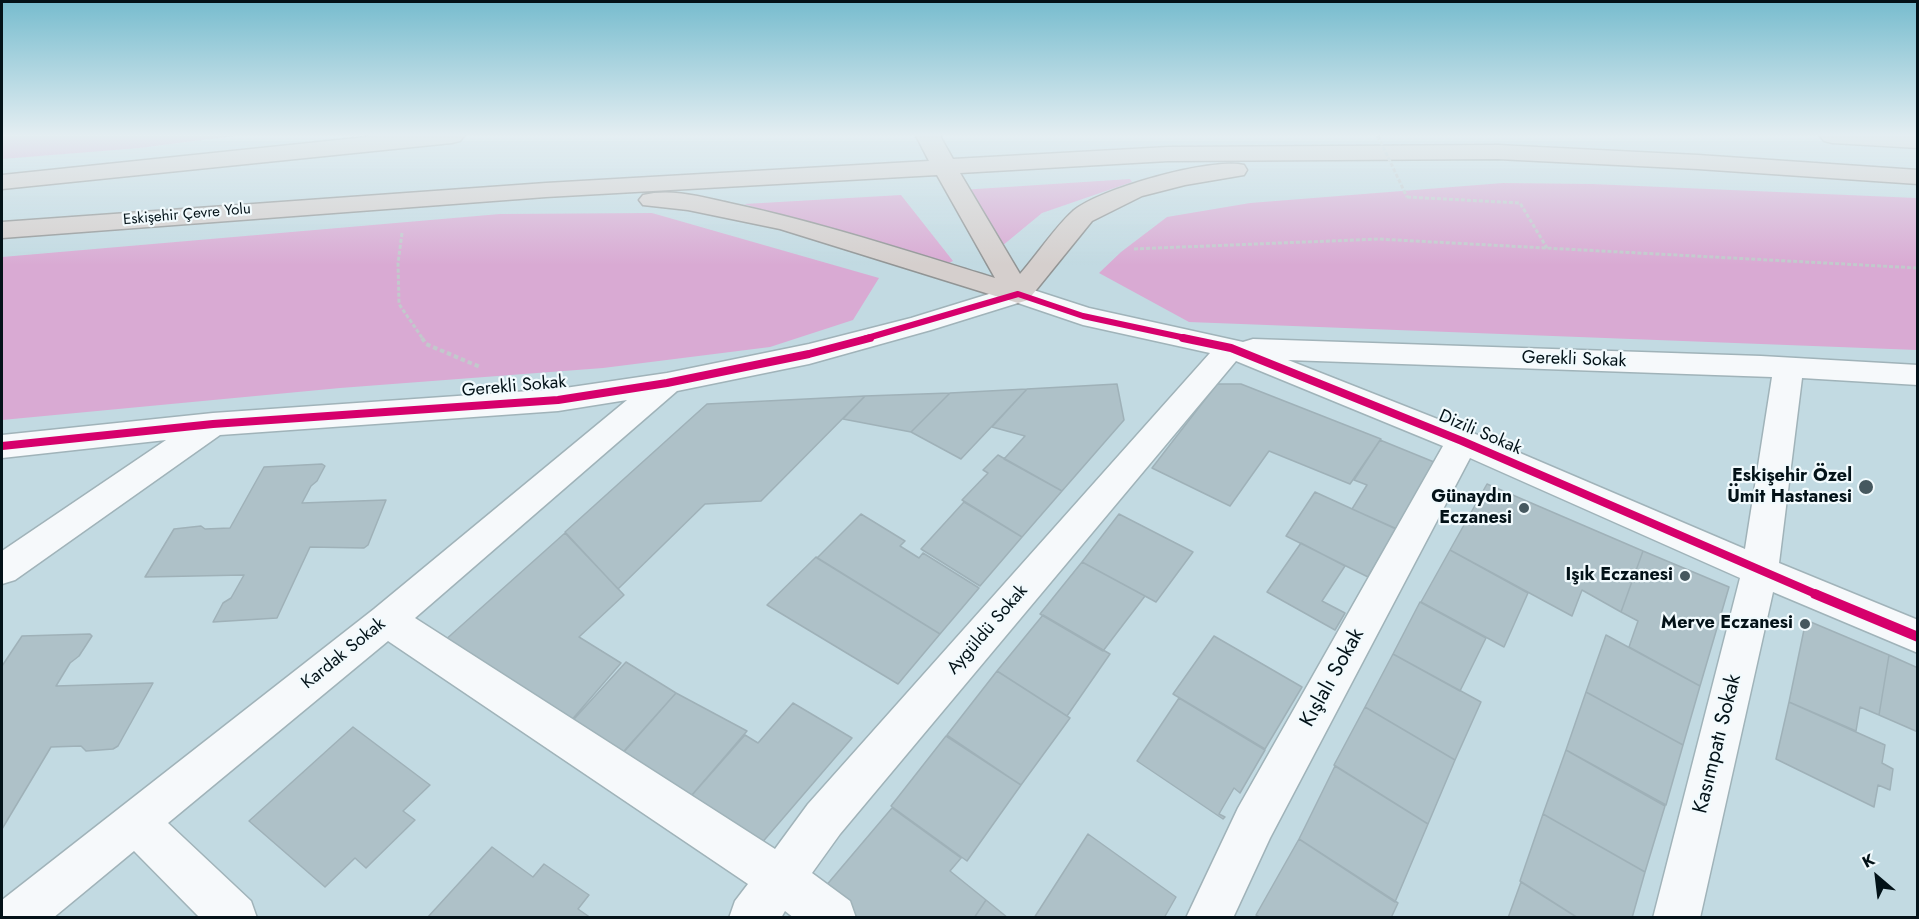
<!DOCTYPE html>
<meta charset="utf-8">
<style>
body{margin:0}
#map{position:relative;width:1919px;height:919px;overflow:hidden;background:#c2dae2;font-family:Jost,sans-serif}
canvas{display:block}
.frame{position:absolute;inset:0;border:3px solid #031218;pointer-events:none}
.north{position:absolute;left:1847px;top:847px;width:60px;height:60px;-webkit-text-stroke:4px #f1fafd;paint-order:stroke;rotate:332deg;font-size:16px;font-weight:700;line-height:24px;text-align:center;color:#031218}
.north::after{content:'';display:block;margin:auto;width:21px;height:27px;background:#031218;clip-path:polygon(50% 0,100% 100%,50% 72%,0 100%)}
</style>
<div id="map">
<canvas width="1919" height="919"></canvas>
<div class="frame"></div>
<div class="north">K</div>
</div>
<script>
const context = document.querySelector('canvas').getContext('2d');
context.lineJoin = 'round';
function fillPath(path, color) {
  context.fillStyle = color;
  context.fill(path, 'evenodd');
}
function strokePath(path, color, width, dash) {
  context.strokeStyle = color;
  context.lineWidth = width;
  context.lineCap = dash ? 'butt' : 'round';
  context.setLineDash(dash || []);
  context.stroke(path);
}
function drawText(font, color, halo, rows, align = 'center') {
  context.font = font + ' Jost,sans-serif';
  context.lineWidth = 4.5;
  context.setLineDash([]);
  context.textBaseline = 'middle';
  context.strokeStyle = halo;
  context.fillStyle = color;
  for (const [text, x, y, turn = 0] of rows) {
    context.save();
    context.translate(x, y);
    context.rotate((+turn || 0) * Math.PI / 180);
    context.textAlign = isNaN(turn) ? turn : align;
    if (halo) context.strokeText(text, 0, 0);
    context.fillText(text, 0, 0);
    context.restore();
  }
}
fillPath(new Path2D(`
 M2 136H233L140 148 2 159Z
 M1130 179 1132 182 1042 213 1002 246 961 190Z
 M1503 183 1592 184 1917 198V350L1189 322 1099 273 1121 252 1167 217 1250 203Z
 M901 195 953 261 945 265 744 204Z
 M652 213 879 278 853 320 770 347 603 368 340 388 2 420V257L500 214Z`), '#d9aad3');
const building = new Path2D(`
 M1117 384 1124 420 1062 491 1004 459 1025 436 992 427 1027 389Z
 M1217 384H1241L1381 439 1350 484 1269 451 1230 506 1152 468Z
 M1027 389 961 459 911 432 950 393Z
 M950 393 911 432 843 419 865 396Z
 M865 396 761 501 705 504 618 589 565 532 707 404Z
 M1380 440 1434 462 1397 529 1352 509 1367 485 1354 480Z
 M998 455 1062 491 1022 537 962 500 988 473 983 470Z
 M322 464 325 466 317 481 311 486 302 503 386 500 368 545 364 548 310 547 277 618 213 622 223 603 231 598 244 575 145 577 174 529 201 526 205 529 230 528 264 467Z
 M1487 484 1643 551 1621 612 1582 590 1572 616 1450 550Z
 M1315 492 1396 529 1368 577 1286 536Z
 M964 502 1022 537 980 586 921 549Z
 M861 514 905 541 900 546 919 558 923 553 979 588 940 634 817 558Z
 M1119 514 1193 552 1156 602 1082 562Z
 M565 533 624 595 579 637 621 663 563 730 434 650Z
 M1301 543 1345 566 1322 601 1345 613 1335 630 1267 592Z
 M1450 550 1528 593 1504 647 1421 602Z
 M1643 551 1729 587 1700 686 1629 647 1638 621 1621 612Z
 M816 557 940 634 898 684 767 605Z
 M1082 562 1145 596 1103 651 1040 614Z
 M1420 602 1486 638 1460 691 1393 654Z
 M1043 615 1110 654 1067 716 997 671Z
 M1806 620 1889 655 1879 715 1860 707 1856 731 1789 702Z
 M90 634 92 636 79 656 70 663 56 686 153 683 118 746 113 749 86 751 81 746 51 747 2 829V666L22 636Z
 M1606 635 1700 686 1683 745 1586 692Z
 M1214 636 1302 687 1265 749 1173 694Z
 M1393 654 1481 702 1455 760 1365 707Z
 M1889 655 1918 668V732L1879 715Z
 M626 662 676 693 615 762 565 729Z
 M997 671 1070 718 1021 785 947 735Z
 M1586 692 1683 745 1666 805 1566 750Z
 M676 693 747 731 685 803 616 760Z
 M1179 698 1265 750 1240 793 1234 788 1219 814 1225 817 1223 819 1137 761Z
 M1789 702 1885 745 1882 763 1893 769 1890 790 1878 785 1874 807 1776 759Z
 M793 703 852 738 754 852 685 803 745 735 758 743Z
 M1365 707 1455 760 1428 824 1334 765Z
 M353 727 430 785 403 811 415 820 366 868 355 858 325 887 249 821Z
 M946 736 1021 785 967 861 891 806Z
 M1566 750 1665 806 1645 872 1543 814Z
 M1335 766 1428 824 1395 902 1299 839Z
 M892 808 961 858 950 871 986 900 974 918H854L819 894Z
 M1543 814 1645 872 1632 918H1578L1520 881Z
 M1088 834 1176 897 1164 918H1034Z
 M1299 839 1398 903 1391 918H1261L1256 915Z
 M492 847 533 877 544 864 589 895 578 909 591 918H427Z
 M1521 882 1578 918H1508Z
 M986 900 1008 918H974Z`);
fillPath(building, '#aec1c8');
strokePath(building, '#9fb1b8', 1.5);
const street = new Path2D(`
 M1018 285 1089 308 1243 342 1253 339 1761 356 1918 365V385L1802 378 1779 563 1918 620V653L1773 592 1700 918H1653L1740 578 1470 458 1270 838 1233 918H1186L1238 808 1443 446 1236 361 840 834 812 873 850 901 856 918H794L785 911 781 918H729L735 901 748 884 388 641 168 823 251 901 257 918H200L134 851 53 918H2V900L374 609 627 400 558 411 220 435 15 580 2 584V551L166 440 2 458V435L213 413 558 389 667 373 809 344 911 318ZM1018 303 1083 325 1210 353 808 804 775 849 415 618 677 391 809 364 931 330ZM1288 360 1772 377 1745 549 1473 433Z`);
const highway = new Path2D(`
 M376 136H464L460 141 452 143 2 189V175Z
 M916 136H940L953 159 1168 147 1498 145 1698 155 1918 170V184L1698 169 1498 159 1168 161 960 173 1020 274C1036 256 1055 227 1073 211 1099 189 1211 157 1244 165L1247 170 1244 175 1185 185 1142 196 1092 221 1028 300 1018 303 780 229 688 210 643 205 639 200 643 195C671 188 702 197 729 203 819 222 907 251 995 278L937 175 546 197 2 238V222L546 183 929 161Z
 M1820 136H1918V148L1832 143 1824 141Z`);
strokePath(street, '#a0b3b9', 3);
strokePath(highway, '#919494', 3);
strokePath(new Path2D(`
 M1407 197 1520 203 1547 248
 M402 233 398 263 399 304 423 339
 M1134 249 1378 239 1918 268`), '#c2c9cc', 3, [4, 2]);
strokePath(new Path2D(`
 M422 338 426 344 480 367`), '#c2c9cc', 4, [4.5, 3]);
fillPath(street, '#f6f9fb');
fillPath(highway, '#d5cfcd');
strokePath(new Path2D(`
 M1378 136 1407 197`), '#c2c9cc', 3, [4, 2]);
strokePath(new Path2D(`
 M864 339 1018 294 1083 316 1190 339`), '#d6006c', 6);
strokePath(new Path2D(`
 M1183 338 1231 348 1462 441 1818 595
 M2 446 213 424 558 400 667 383 809 354 870 338`), '#d6006c', 8);
strokePath(new Path2D(`
 M1815 594 1918 637`), '#d6006c', 10);
const sky = context.createLinearGradient(0, 0, 0, 265);
sky.addColorStop(0, '#77bcce');
sky.addColorStop(0.51, '#e4eef2');
sky.addColorStop(1, '#e4eef200');
context.fillStyle = sky;
context.fillRect(0, 0, 1919, 265);
for (const [x, y, r, color] of [
 [1866,487,8,"#46585f"],
 [1524,508,6,"#46585f"],
 [1685,576,6,"#46585f"],
 [1805,624,6,"#46585f"]
]) {
  const dot = new Path2D();
  dot.arc(x, y, r, 0, 2 * Math.PI);
  context.fillStyle = color;
  context.fill(dot);
  strokePath(dot, '#f1fafd', 2);
}
drawText('15px', '#031218', '#f1fafd', [
 ["Eskişehir Çevre Yolu",187,215,-5]
]);
drawText('18px', '#031218', '#f1fafd', [
 ["Gerekli Sokak",1574,360,2],
 ["Gerekli Sokak",514,387,-5],
 ["Dizili Sokak",1480,433,23],
 ["Aygüldü Sokak",988,630,-49],
 ["Kardak Sokak",344,654,-39]
]);
drawText('bold 18px', '#031218', '#f1fafd', [
 ["Eskişehir Özel",1852,477],
 ["Ümit Hastanesi",1852,498],
 ["Günaydın",1512,498],
 ["Eczanesi",1512,519],
 ["Işık Eczanesi",1673,576],
 ["Merve Eczanesi",1793,624]
], 'right');
drawText('21px', '#031218', '#f1fafd', [
 ["Kışlalı Sokak",1333,678,-61],
 ["Kasımpatı Sokak",1718,744,-76]
]);
</script>
